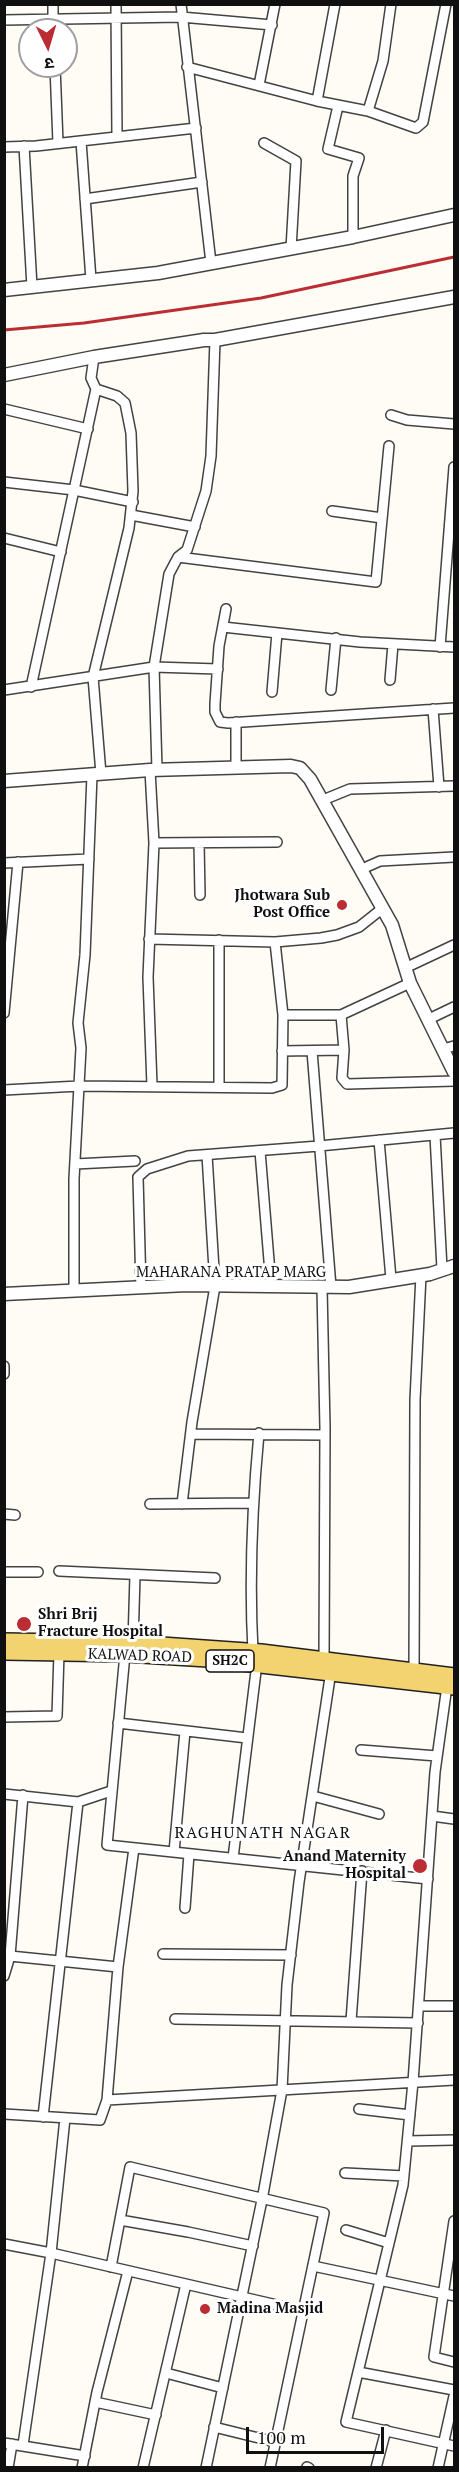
<!DOCTYPE html>
<meta charset="utf-8">
<style>
body{margin:0}
#map{position:relative;width:459px;height:2472px;overflow:hidden;background:#fefcf4;font-family:"PT Serif","Noto Sans Devanagari",serif}
canvas{display:block}
.frame{position:absolute;inset:0;border:6px solid #101010;pointer-events:none}
.north{position:absolute;left:18px;top:18px;width:60px;height:60px;box-sizing:border-box;background:#fff;border:2px solid #9f9f9f;border-radius:50%;rotate:175deg;font-size:16px;font-weight:700;line-height:24px;text-align:center;color:#101010}
.north::after{content:'';display:block;margin:auto;width:21px;height:27px;background:#bb2d33;clip-path:polygon(50% 0,100% 100%,50% 72%,0 100%)}
.scale{position:absolute;left:246px;top:2427px;width:138px;height:27px;box-sizing:border-box;border:3px solid #101010;border-top:0;padding-left:8px;font-size:18px;line-height:21px;white-space:nowrap;color:#101010;-webkit-text-stroke:4px #fff;paint-order:stroke}
</style>
<div id="map">
<canvas width="459" height="2472"></canvas>
<div class="frame"></div>
<div class="north">उ</div>
<div class="scale">100 m</div>
</div>
<script>
const context = document.querySelector('canvas').getContext('2d');
context.lineJoin = 'round';
function strokePath(path, color, width, dash) {
  context.strokeStyle = color;
  context.lineWidth = width;
  context.lineCap = dash ? 'butt' : 'round';
  context.setLineDash(dash || []);
  context.stroke(path);
}
function drawText(font, color, halo, rows, align = 'center') {
  context.font = font + ' "PT Serif",serif';
  context.lineWidth = 6;
  context.setLineDash([]);
  context.textBaseline = 'middle';
  context.strokeStyle = halo;
  context.fillStyle = color;
  for (const [text, x, y, turn = 0] of rows) {
    context.save();
    context.translate(x, y);
    context.rotate((+turn || 0) * Math.PI / 180);
    context.textAlign = isNaN(turn) ? turn : align;
    if (halo) context.strokeText(text, 0, 0);
    context.fillText(text, 0, 0);
    context.restore();
  }
}
const minor = new Path2D(`
 M53 4V30
 M116 4 117 137
 M181 4 211 263
 M4 20 181 17 272 25
 M55 66 58 143
 M187 67 317 101 368 111 416 128 423 122 446 4
 M259 85 275 4
 M317 101 335 4
 M338 106 328 149 359 158 353 176V237
 M368 111 383 61 391 4
 M81 141 91 280
 M264 143 296 161 291 249
 M24 146 32 287
 M4 147 36 146 196 128
 M85 199 202 182
 M94 357 91 378 96 389 117 396 125 403 131 433 133 491 129 528 93 677 101 774
 M4 409 88 429
 M391 415 407 420 454 424
 M4 482 74 490 133 502
 M332 511 382 518
 M131 515 195 527
 M4 538 61 552
 M178 557 376 582 389 446
 M226 609 219 646 215 704V712L220 722 228 723 454 708
 M223 627 360 642 454 647
 M440 647 454 467
 M390 680 393 644
 M31 687 96 389
 M4 690 154 667 218 669
 M331 690 336 638
 M272 692 277 633
 M433 709 439 787
 M236 767V722
 M150 770 154 843 148 977 152 1086
 M157 770 154 667 169 574 178 557 187 550 206 491 211 456 215 340
 M323 800 350 789 454 786
 M154 843 277 842
 M199 843 200 895
 M4 863 89 859
 M362 869 380 861 454 857
 M149 939 275 942 321 938 337 935 359 927 383 908
 M219 940V1087
 M405 968 454 945
 M4 1013 18 862
 M283 1015H341L410 983
 M341 1015 344 1050 342 1078 347 1084 454 1081
 M429 1019 454 1007
 M443 1049 454 1046
 M282 1051 344 1050
 M312 1051 331 1287
 M4 1090 79 1086 272 1088 282 1085 283 1015 275 942
 M435 1135 442 1269
 M379 1140 391 1279
 M260 1151 271 1285
 M75 1164 135 1161
 M141 1288 138 1177 147 1169 188 1156 319 1146 454 1133
 M322 1288 325 1428 324 1660
 M74 1291V1179L81 1048 78 1023 85 955 92 775
 M4 1366V1374
 M191 1434 325 1435
 M150 1504 253 1503
 M182 1504 192 1422 215 1286 207 1155
 M4 1514 15 1515
 M59 1571 215 1578
 M4 1572H38
 M133 1643 135 1575
 M253 1652C249 1578 252 1507 259 1433
 M125 1654 107 1845 428 1879
 M414 1671 415 1400 421 1275
 M447 1686 435 1772 413 2082 403 2185 346 2422 454 2446
 M4 1717 57 1716 59 1653
 M118 1723 247 1738
 M361 1750 437 1756
 M4 1794 78 1802 111 1791
 M313 1796 379 1814
 M432 1816 454 1819
 M174 1852 185 1731
 M233 1858 257 1663
 M185 1908 189 1854
 M163 1954 291 1955
 M10 1956 118 1967
 M4 1976 10 1956 23 1795
 M419 2006H454
 M175 2019 418 2023
 M351 2021 362 1871
 M107 2100 454 2080
 M359 2109 410 2115
 M4 2114 100 2120 107 2100 118 1967 134 1848
 M43 2117 78 1802
 M408 2141 454 2140
 M345 2173 404 2176
 M120 2220 188 2232 253 2246
 M454 2221 434 2357 454 2362
 M346 2230 389 2243
 M4 2244 51 2253 303 2311
 M313 2266 454 2296
 M111 2267 130 2167 324 2213 270 2468
 M358 2372 454 2390
 M166 2373 223 2388
 M95 2402 156 2415
 M214 2427 275 2442
 M4 2443 85 2456
 M23 2445 51 2253 65 2118
 M307 2467 309 2468
 M8 2468 12 2444
 M82 2468 97 2392 128 2271
 M143 2468 186 2284
 M206 2468 262 2200 282 2090 287 1985 299 1882 331 1671
 M376 2468 386 2430
 M438 2468 454 2396`);
const tertiary = new Path2D(`
 M4 290 158 273 353 237 454 215
 M4 375 94 357 204 340H215L454 297
 M4 781 150 770 291 766 300 768 310 779 392 925 410 983 454 1072
 M4 1294 187 1285 349 1287 430 1274 454 1266`);
const primary = new Path2D(`
 M4 1641 133 1643 261 1652 454 1676
 M4 1652 125 1654 208 1659 454 1687`);
strokePath(minor, '#434343', 12);
strokePath(tertiary, '#434343', 15);
strokePath(primary, '#212121', 18);
strokePath(minor, '#fff', 9);
strokePath(tertiary, '#fff', 12);
strokePath(primary, '#f2d370', 15);
strokePath(new Path2D(`
 M4 330 84 323 261 298 454 257`), '#bb2d33', 3);
for (const [x, y, r, color] of [
 [342,905,6,"#bb2d33"],
 [24,1624,8,"#bb2d33"],
 [420,1866,8,"#bb2d33"],
 [205,2309,6,"#bb2d33"]
]) {
  const dot = new Path2D();
  dot.arc(x, y, r, 0, 2 * Math.PI);
  context.fillStyle = color;
  context.fill(dot);
  strokePath(dot, '#fff', 2);
}
for (const [x, y, w] of [
 [230,1661,48]
]) {
  const box = new Path2D();
  box.roundRect(x - w / 2, y - 11, w, 22, 4.5);
  context.fillStyle = '#fff';
  context.fill(box);
  strokePath(box, '#101010', 1.5);
}
drawText('bold 14px', '#101010', null, [
 ["SH2C",230,1661]
]);
drawText('bold 15px', '#101010', '#fff', [
 ["Jhotwara Sub",330,896],
 ["Post Office",330,913],
 ["Shri Brij",38,1615,"left"],
 ["Fracture Hospital",38,1632,"left"],
 ["Anand Maternity",406,1857],
 ["Hospital",406,1874],
 ["Madina Masjid",217,2309,"left"]
], 'right');
drawText('15px', '#101010', '#fff', [
 ["MAHARANA PRATAP MARG",231,1273],
 ["KALWAD ROAD",140,1656,2]
]);
context.letterSpacing = '1.5px';
drawText('16px', '#101010', '#fff', [
 ["RAGHUNATH NAGAR",263,1833]
]);
context.letterSpacing = '0px';
</script>
